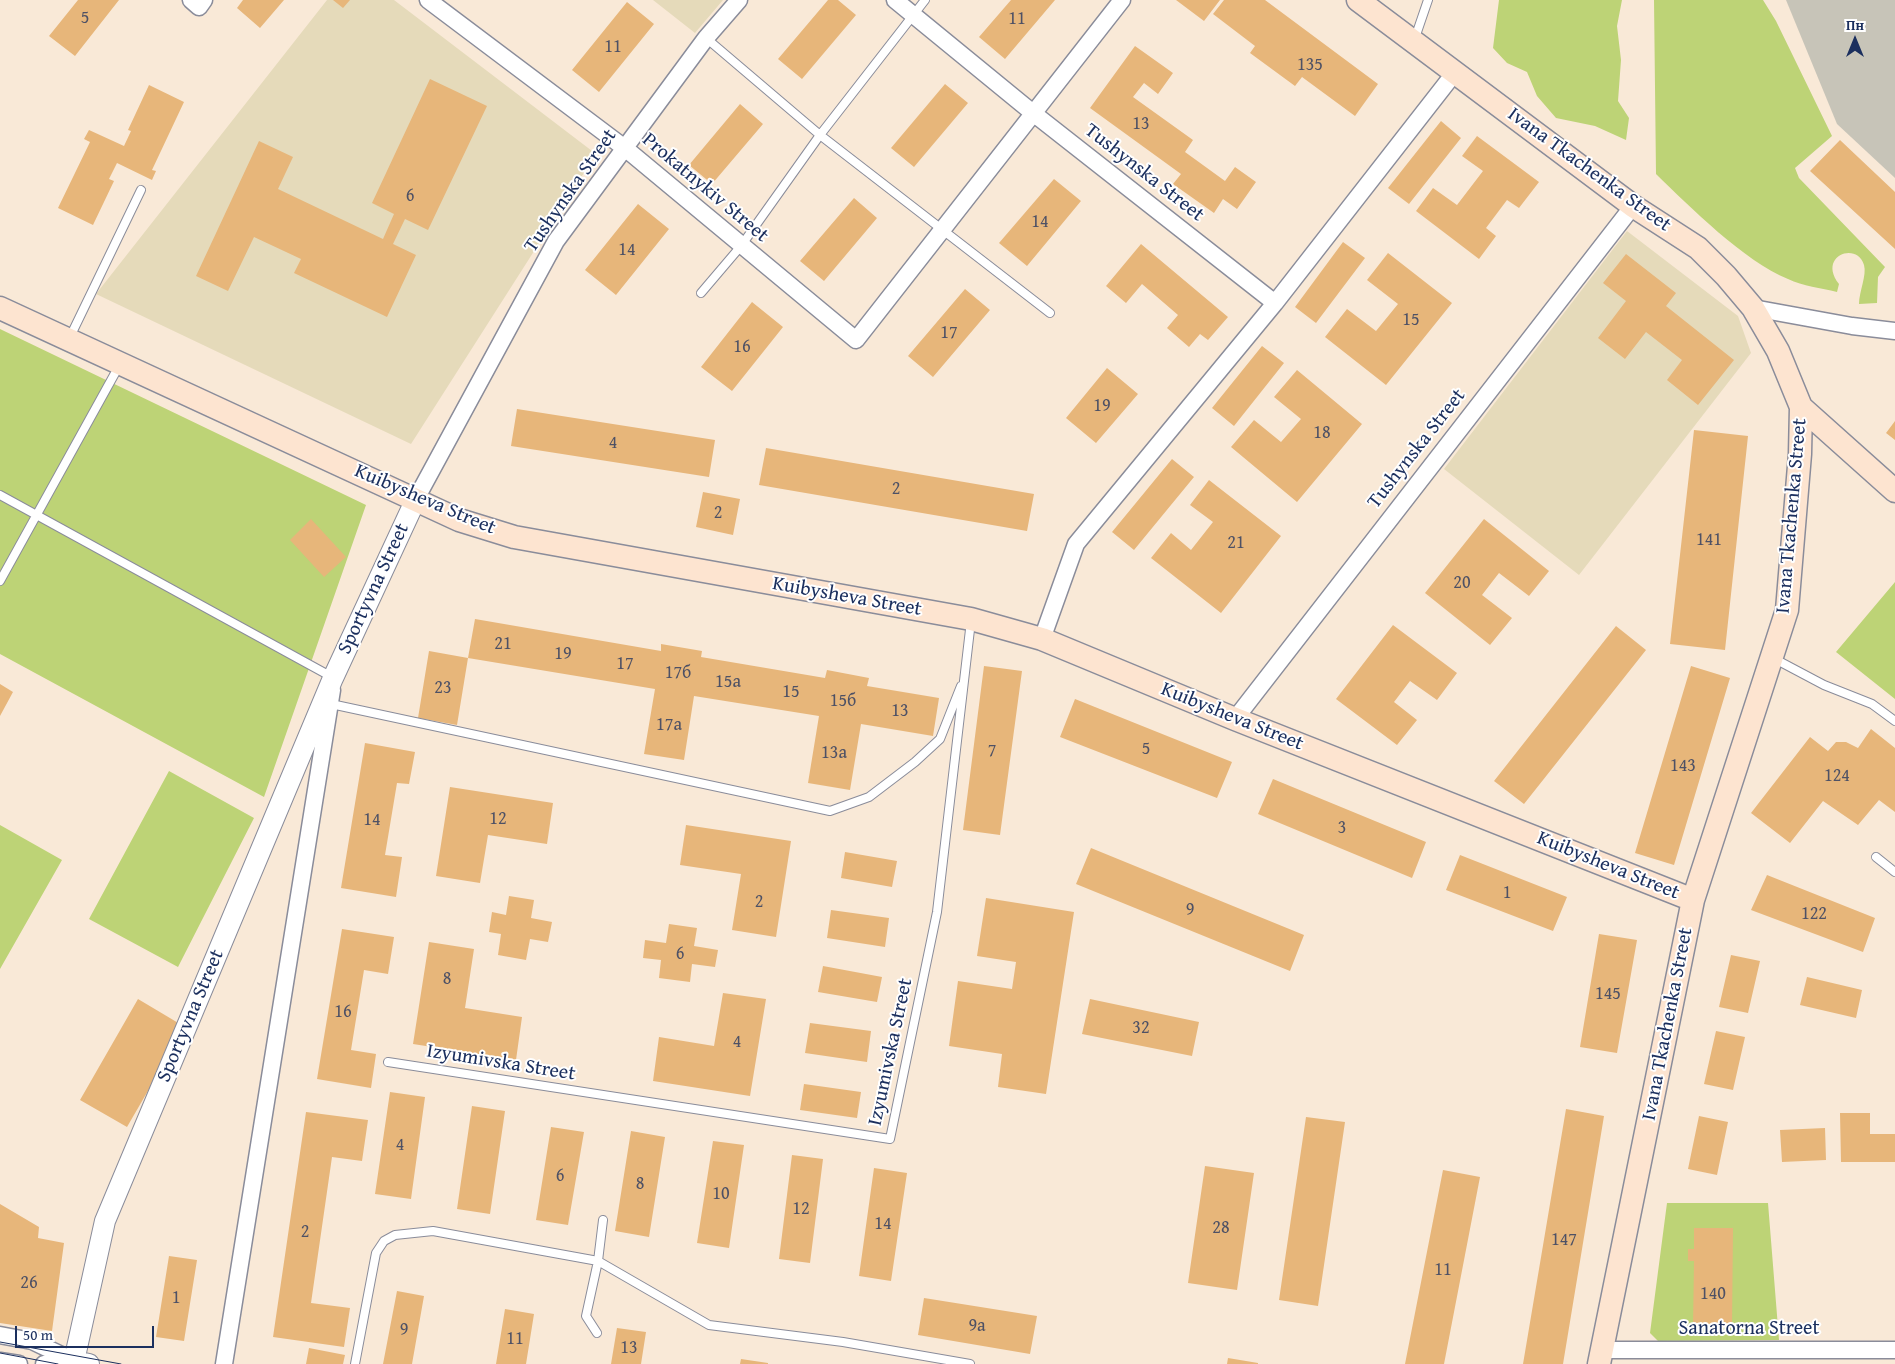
<!DOCTYPE html>
<meta charset="utf-8">
<style>
body{margin:0}
#map{position:relative;width:1895px;height:1364px;overflow:hidden;background:#f9e9d7;font-family:"Gentium Book Plus",serif}
canvas{display:block}
.north{position:absolute;left:1830px;top:15px;width:50px;height:50px;-webkit-text-stroke:4px #fff;paint-order:stroke;rotate:0deg;font-size:14px;font-weight:700;line-height:20px;text-align:center;color:#1b2f5e}
.north::after{content:'';display:block;margin:auto;width:18px;height:22px;background:#1b2f5e;clip-path:polygon(50% 0,100% 100%,50% 72%,0 100%)}
.scale{position:absolute;left:15px;top:1326px;width:139px;height:22px;box-sizing:border-box;border:2px solid #1b2f5e;border-top:0;padding-left:6px;font-size:15px;line-height:18px;white-space:nowrap;color:#1b2f5e;-webkit-text-stroke:4px #fff;paint-order:stroke}
</style>
<div id="map">
<canvas width="1895" height="1364"></canvas>
<div class="north">Пн</div>
<div class="scale">50 m</div>
</div>
<script>
const context = document.querySelector('canvas').getContext('2d');
context.lineJoin = 'round';
function fillPath(path, color) {
  context.fillStyle = color;
  context.fill(path, 'evenodd');
}
function strokePath(path, color, width, dash) {
  context.strokeStyle = color;
  context.lineWidth = width;
  context.lineCap = dash ? 'butt' : 'round';
  context.setLineDash(dash || []);
  context.stroke(path);
}
function drawText(font, color, halo, rows, align = 'center') {
  context.font = font + ' "Gentium Book Plus",serif';
  context.lineWidth = 4;
  context.setLineDash([]);
  context.textBaseline = 'middle';
  context.strokeStyle = halo;
  context.fillStyle = color;
  for (const [text, x, y, turn = 0] of rows) {
    context.save();
    context.translate(x, y);
    context.rotate((+turn || 0) * Math.PI / 180);
    context.textAlign = isNaN(turn) ? turn : align;
    if (halo) context.strokeText(text, 0, 0);
    context.fillText(text, 0, 0);
    context.restore();
  }
}
fillPath(new Path2D(`
 M327 0H394L596 154 411 444 96 294Z
 M653 0H723L695 33Z
 M1627 231 1738 316 1751 353 1579 575 1444 469Z`), '#e5daba');
fillPath(new Path2D(`
 M1786 0H1895V178L1837 124Z`), '#c7c4b8');
fillPath(new Path2D(`
 M1499 0H1622L1617 26 1621 60 1618 101 1629 118 1626 140 1595 126 1556 118 1537 96 1527 72 1507 63 1493 48Z
 M1654 0H1763L1776 21 1832 136 1795 168 1799 178 1885 267 1878 277 1877 303 1859 304C1859 292 1867 275 1864 265 1857 241 1817 256 1839 284L1837 292C1821 288 1803 286 1788 279 1744 261 1690 207 1656 174Z
 M0 329 366 505 264 797 0 654Z
 M1895 582V699L1836 652Z
 M169 771 254 818 178 967 89 919Z
 M0 825 62 860 0 969Z
 M1667 1203H1768L1779 1340 1658 1341 1650 1333Z`), '#bdd376');
fillPath(new Path2D(`
 M78 0H119L75 56 49 36Z
 M243 0H284L260 28 237 8Z
 M333 0H350L343 8Z
 M828 0H838L856 15 802 79 778 59Z
 M1011 0H1055L1005 59 979 37Z
 M1176 0H1220L1204 21Z
 M1224 0H1265L1378 84 1355 116 1302 77 1295 86 1250 53 1255 46 1213 14Z
 M627 2 654 24 599 92 572 70Z
 M1135 46 1173 73 1158 94 1144 83 1133 97 1193 140 1185 152 1225 181 1235 167 1256 182 1237 209 1223 199 1214 213 1173 184 1181 174 1090 108Z
 M430 79 487 106 428 230 405 219 393 244 416 255 387 317 294 273 301 259 254 237 228 291 196 276 259 141 293 157 278 189 383 239 394 214 372 203Z
 M945 84 968 103 914 167 891 148Z
 M149 85 184 102 152 170 156 171 152 180 117 163 109 179 114 181 93 225 58 208 90 142 84 139 89 130 124 146 131 131 128 130Z
 M740 104 763 124 712 184 689 165Z
 M1441 121 1461 138 1409 204 1388 188Z
 M1477 136 1539 182 1519 208 1507 200 1486 228 1496 236 1479 259 1416 211 1433 188 1457 205 1483 171 1462 156Z
 M1840 140 1895 192V249L1810 171Z
 M1054 179 1081 201 1027 266 999 243Z
 M854 198 877 218 824 281 800 261Z
 M638 204 669 229 616 295 585 270Z
 M1343 242 1365 258 1316 323 1295 307Z
 M1141 244 1228 317 1208 340 1200 334 1189 347 1167 328 1178 315 1142 284 1126 303 1106 286Z
 M1388 253 1452 303 1386 385 1325 337 1347 309 1376 331 1398 304 1367 280Z
 M1626 254 1676 293 1666 306 1734 360 1698 405 1667 380 1682 360 1646 332 1625 359 1598 338 1626 301 1603 283Z
 M965 289 990 310 933 377 908 356Z
 M752 302 783 327 732 391 701 367Z
 M1262 346 1284 363 1234 426 1212 408Z
 M1107 368 1138 394 1096 443 1066 418Z
 M1297 370 1362 424 1297 502 1231 447 1254 420 1281 442 1301 419 1274 397Z
 M517 409 715 440 709 477 511 446Z
 M1895 421V440L1886 433Z
 M1694 430 1748 436 1725 650 1670 644Z
 M766 448 1034 494 1027 531 759 485Z
 M1172 459 1194 477 1134 550 1112 532Z
 M1209 480 1281 536 1221 613 1151 558 1171 533 1191 550 1213 522 1190 505Z
 M703 492 740 499 733 535 696 527Z
 M311 519 346 557 324 577 290 540Z
 M1484 519 1549 571 1529 596 1499 573 1482 595 1512 618 1490 645 1425 593Z
 M475 619 661 651V644L702 651 701 657 825 678 827 670 869 678 867 686 939 698 933 736 861 724 850 790 808 783 819 716 694 696 684 760 644 754 655 689 468 658Z
 M1393 625 1457 673 1437 700 1410 681 1394 702 1417 720 1397 745 1336 699Z
 M1616 626 1646 650 1524 804 1494 781Z
 M429 651 468 658 457 725 418 718Z
 M984 666 1022 671 1000 835 963 830Z
 M1691 666 1730 678 1674 865 1635 853Z
 M0 684 13 692 0 716Z
 M1075 699 1232 762 1217 798 1060 737Z
 M1871 729 1895 748V812L1879 800 1858 825 1823 801 1790 843 1751 813 1810 737 1828 751 1836 742H1846L1858 748Z
 M365 743 415 752 409 784 397 783 385 855 402 857 396 897 341 888Z
 M1273 779 1426 842 1412 878 1258 814Z
 M450 787 553 803 547 844 488 835 480 883 436 876Z
 M686 825 791 841 776 937 732 930 741 874 680 865Z
 M1091 848 1304 935 1290 971 1076 884Z
 M845 852 897 861 892 887 841 878Z
 M1460 855 1567 897 1553 931 1446 890Z
 M1767 875 1875 918 1863 952 1751 910Z
 M509 896 534 900 531 918 552 922 548 942 530 939 526 960 498 955 501 934 489 932 492 912 506 915Z
 M986 898 1074 912 1046 1094 998 1087 1002 1054 949 1046 958 981 1012 989 1016 962 977 956Z
 M831 910 889 918 885 947 827 938Z
 M669 924 697 928 694 946 718 950 715 967 692 964 690 982 659 978 661 960 643 958 645 940 666 943Z
 M342 929 394 937 388 974 364 970 351 1050 376 1054 371 1088 317 1079Z
 M1599 934 1637 940 1617 1053 1580 1047Z
 M429 942 474 949 465 1008 522 1017 516 1060 413 1044Z
 M1731 955 1760 961 1748 1013 1719 1007Z
 M823 966 882 977 877 1002 818 992Z
 M1807 977 1862 990 1856 1018 1800 1005Z
 M723 993 766 999 750 1096 653 1081 659 1037 714 1046Z
 M138 999 185 1027 127 1127 80 1100Z
 M1090 999 1199 1022 1192 1056 1082 1034Z
 M810 1023 871 1031 867 1062 805 1053Z
 M1716 1031 1745 1037 1733 1090 1704 1084Z
 M804 1084 861 1092 857 1118 800 1110Z
 M390 1092 425 1097 411 1199 375 1194Z
 M472 1106 505 1111 490 1214 457 1209Z
 M1566 1109 1604 1116 1563 1364H1523Z
 M306 1112 368 1120 362 1161 332 1157 311 1303 350 1308 344 1347 273 1337Z
 M1840 1113H1870V1134H1895V1162H1841Z
 M1699 1116 1728 1122 1717 1175 1688 1169Z
 M1306 1117 1345 1122 1318 1306 1279 1300Z
 M551 1127 584 1132 568 1225 536 1220Z
 M1825 1128 1826 1160 1782 1162 1780 1130Z
 M631 1131 665 1137 649 1237 615 1231Z
 M713 1141 744 1145 729 1248 697 1243Z
 M792 1155 823 1159 810 1263 779 1259Z
 M1205 1166 1254 1173 1237 1290 1188 1283Z
 M874 1168 907 1173 891 1281 859 1276Z
 M1443 1170 1480 1177 1444 1364H1405Z
 M0 1204 39 1227 38 1238 64 1243 52 1331 0 1323Z
 M1694 1228H1733L1732 1328 1693 1327 1694 1261H1688V1249H1694Z
 M169 1256 197 1260 184 1341 156 1337Z
 M397 1291 424 1296 412 1364H383Z
 M924 1298 1037 1316 1030 1354 918 1335Z
 M505 1309 534 1314 526 1364H496Z
 M617 1328 646 1332 641 1364H611Z
 M309 1348 345 1355 343 1364H306Z
 M1228 1358 1258 1363V1364H1227Z
 M741 1359 768 1363V1364H740Z`), '#e7b67a');
const service = new Path2D(`
 M706 38 820 135 1050 313
 M1415 38 1428 0
 M701 293 741 246 820 135 925 0
 M70 337 141 190
 M0 495 332 677
 M0 581 119 366
 M1773 658 1824 685 1872 704 1895 721
 M331 704 830 811 869 797 915 762 940 739 961 686
 M1876 857 1895 872
 M388 1062 890 1139 937 912 971 621
 M597 1333 586 1316 598 1261 603 1220
 M355 1364 376 1253 384 1241 395 1235 433 1231 598 1261 709 1325 843 1342 970 1364`);
const minor = new Path2D(`
 M191 0 199 7 204 0
 M428 0 626 149 856 340 1122 0
 M895 0 1033 113 1275 303
 M1753 308 1852 326 1895 331
 M416 499 556 241 706 38 739 0
 M1042 639 1076 544 1275 303 1456 71
 M1235 719 1633 206
 M0 1335 32 1341 74 1361
 M1602 1350H1895
 M0 1361 19 1364
 M44 1364 74 1361
 M224 1364 332 690`);
const tertiary = new Path2D(`
 M89 1364 74 1361 105 1221 333 678 416 499`);
const secondary = new Path2D(`
 M1358 0 1633 206 1698 248 1726 276 1753 308 1778 351 1801 407 1800 454 1787 610 1693 900 1599 1364
 M0 308 459 520 514 537 971 619 1042 639 1235 719 1693 900
 M1801 407 1895 491`);
strokePath(service, '#8a8c9a', 10);
strokePath(minor, '#8a8c9a', 19);
strokePath(tertiary, '#8a8c9a', 22);
strokePath(secondary, '#8a8c9a', 25);
strokePath(service, '#fff', 8);
strokePath(minor, '#fff', 16);
strokePath(tertiary, '#fff', 20);
strokePath(secondary, '#fde4d0', 22);
strokePath(new Path2D(`
 M0 1342 121 1364
 M0 1353 58 1364`), '#1b2f5e', 1);
drawText('18px', '#4e5165', null, [
 ["5",85,18],
 ["11",1017,19],
 ["11",613,47],
 ["135",1310,65],
 ["13",1141,124],
 ["6",410,196],
 ["14",1040,222],
 ["14",627,250],
 ["15",1411,320],
 ["17",949,333],
 ["16",742,347],
 ["19",1102,406],
 ["18",1322,433],
 ["4",613,443],
 ["2",896,489],
 ["2",718,513],
 ["141",1709,540],
 ["21",1236,543],
 ["20",1462,583],
 ["21",503,644],
 ["19",563,654],
 ["17",625,664],
 ["17б",678,673],
 ["15а",728,682],
 ["23",443,688],
 ["15",791,692],
 ["15б",843,701],
 ["13",900,711],
 ["17а",669,725],
 ["5",1146,749],
 ["7",992,751],
 ["13а",834,753],
 ["143",1683,766],
 ["124",1837,776],
 ["12",498,819],
 ["14",372,820],
 ["3",1342,828],
 ["1",1507,893],
 ["2",759,902],
 ["9",1190,910],
 ["122",1814,914],
 ["6",680,954],
 ["8",447,979],
 ["145",1608,994],
 ["16",343,1012],
 ["32",1141,1028],
 ["4",737,1042],
 ["4",400,1145],
 ["6",560,1176],
 ["8",640,1184],
 ["10",721,1194],
 ["12",801,1209],
 ["14",883,1224],
 ["28",1221,1228],
 ["2",305,1232],
 ["147",1564,1240],
 ["11",1443,1270],
 ["26",29,1283],
 ["140",1713,1294],
 ["1",176,1298],
 ["9а",977,1326],
 ["9",404,1330],
 ["11",515,1339],
 ["13",629,1348]
]);
drawText('20px', '#1b2f5e', '#fff', [
 ["Ivana Tkachenka Street",1589,170,36],
 ["Tushynska Street",1144,173,38],
 ["Prokatnykiv Street",705,188,40],
 ["Tushynska Street",571,191,-55],
 ["Tushynska Street",1417,449,-52],
 ["Kuibysheva Street",425,500,23],
 ["Ivana Tkachenka Street",1792,516,-85],
 ["Sportyvna Street",374,589,-65],
 ["Kuibysheva Street",847,597,10],
 ["Kuibysheva Street",1232,717,22],
 ["Kuibysheva Street",1608,866,22],
 ["Sportyvna Street",191,1016,-67],
 ["Ivana Tkachenka Street",1668,1024,-79],
 ["Izyumivska Street",891,1052,-78],
 ["Izyumivska Street",501,1063,9],
 ["Sanatorna Street",1749,1329]
]);
</script>
